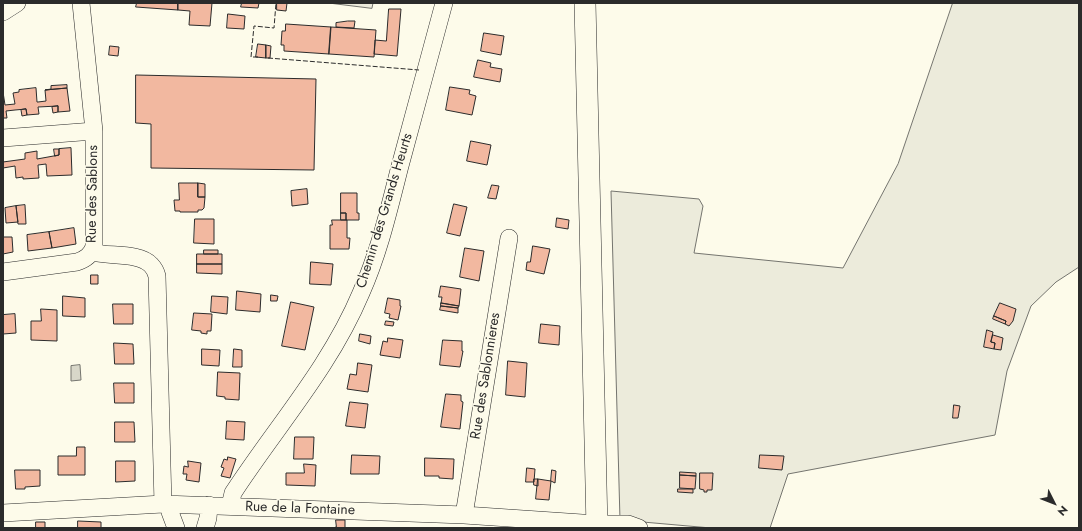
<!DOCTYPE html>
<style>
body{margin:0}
#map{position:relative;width:1082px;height:531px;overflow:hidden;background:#fdfbea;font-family:Jost,sans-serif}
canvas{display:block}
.frame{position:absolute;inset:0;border:4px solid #2b2b2b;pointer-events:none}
.north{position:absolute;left:1034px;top:483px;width:40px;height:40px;-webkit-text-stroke:3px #fdfbea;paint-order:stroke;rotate:132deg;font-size:11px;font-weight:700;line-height:16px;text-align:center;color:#2b2b2b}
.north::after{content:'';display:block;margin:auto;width:14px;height:18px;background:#2b2b2b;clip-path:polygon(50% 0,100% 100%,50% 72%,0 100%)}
</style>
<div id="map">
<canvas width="1082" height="531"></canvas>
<div class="frame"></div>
<div class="north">N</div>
</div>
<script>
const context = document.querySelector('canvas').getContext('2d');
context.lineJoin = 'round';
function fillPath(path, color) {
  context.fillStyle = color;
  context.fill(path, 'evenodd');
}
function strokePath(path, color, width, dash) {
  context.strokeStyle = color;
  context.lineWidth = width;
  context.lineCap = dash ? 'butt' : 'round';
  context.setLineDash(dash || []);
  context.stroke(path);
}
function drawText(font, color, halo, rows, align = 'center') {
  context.font = font + ' Jost,sans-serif';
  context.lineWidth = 3;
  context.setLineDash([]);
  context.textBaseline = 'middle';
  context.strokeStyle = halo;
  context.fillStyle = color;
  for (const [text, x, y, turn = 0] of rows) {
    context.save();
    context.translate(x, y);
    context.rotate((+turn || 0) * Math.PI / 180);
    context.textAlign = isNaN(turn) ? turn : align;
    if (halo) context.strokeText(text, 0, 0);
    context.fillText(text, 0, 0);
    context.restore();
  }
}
const green = new Path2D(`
 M953 3H1079V267L1056 282 1031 306 1007 371 995 435 788 474 770 528H711L620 520 611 191 699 199 703 206 694 253 843 268 898 164Z`);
fillPath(green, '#ecebdb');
strokePath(green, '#74746e', 1);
const parking = new Path2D(`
 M329 3H373L372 8Z`);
fillPath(parking, '#eceadb');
strokePath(parking, '#74746e', 1);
const water = new Path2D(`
 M80 365 81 380 71 381V366Z`);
fillPath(water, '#d8d7c9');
strokePath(water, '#74746e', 1);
const building = new Path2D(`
 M137 3H178V10L136 7Z
 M178 3H212L210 26 189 25 190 11 178 10Z
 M242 3H259L258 8 241 7Z
 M277 3H287L286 11 277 10Z
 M389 9H401L397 56 374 54 375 40 386 41Z
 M228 14 245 16 244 29 227 28Z
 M348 21H355L354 28 336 27V23Z
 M286 24 331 27 329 54 284 51V45H281L282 31H285Z
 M331 27 376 30 374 57 329 54Z
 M484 33 504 36 501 55 481 51Z
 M258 44 266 45V58L256 57Z
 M266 45 271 46 270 58H266Z
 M110 46 119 47 118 56 109 55Z
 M478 60 491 63 490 67 502 69 500 82 474 77Z
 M136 75 316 79 314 170 151 168V124L136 123Z
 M67 85V88L45 90 51 89V86Z
 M450 87 470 90 469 94 476 96 472 115 446 110Z
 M36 88 37 102H38L46 101 45 90 67 88 70 111 58 112V106L38 107 39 114 27 115 26 109 15 110 6 111 7 118H3V92L5 105 15 104 13 93 19 92V90Z
 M58 106V112L53 113 52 107Z
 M26 109 27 115 22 116 21 110Z
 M471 141 491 145 487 165 467 161Z
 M71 148 72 175 47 176 46 164 38 165 39 178 23 179V177L16 178 15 166 3 168V162L25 159V153L37 151V159L59 155V149Z
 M54 149H59V155L55 156Z
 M179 183H198V197H205L204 208 202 210H198V212H180V211H175L174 200H179Z
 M198 183 205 184V197H198Z
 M492 185 499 186 496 199 488 198Z
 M307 189 308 204 292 206 291 191Z
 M341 193H357V213H359V220H346V213H341Z
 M454 204 467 207 460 236 447 233Z
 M25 205 26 224H18L16 206Z
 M16 206 18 222 6 223 5 208Z
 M341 213H346V220H341Z
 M557 218 569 220 568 229 556 227Z
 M195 219H214V244L194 243Z
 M332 220H347V238H350L349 249H330V225H332Z
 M74 228 76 244 52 248 49 232Z
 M49 232 52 248 28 251 27 235Z
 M3 237H12L13 252 3 254Z
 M533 246 550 249 544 274 526 270 527 262H530Z
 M465 248 484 251 479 281 460 277Z
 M204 250H218V254H204Z
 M197 254H222V264H197Z
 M311 262 333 264 331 285 310 284Z
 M197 264H222V274L197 273Z
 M91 275H98V284H91Z
 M441 286 461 289 459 306 441 303 442 297H439Z
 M237 291 261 294 260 312 236 310Z
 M271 295 278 296 277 301H271Z
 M63 296 85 298V317L63 316Z
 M212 296 228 297 227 314 211 312Z
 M388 298 400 300V306H401L398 320 389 318 390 314 385 313Z
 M291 302 314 307 305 350 282 346Z
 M441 303 459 306 458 308 441 306Z
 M1000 303 1016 309 1013 321 1009 326 1005 324 1006 321 994 316Z
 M113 304H133V324H114Z
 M441 306 458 308V313L440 310Z
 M41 309 57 310V341L31 340V321H41Z
 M194 313 212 314 211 331H207V334L201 333V331L192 330Z
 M15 314 16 333 3 334V315Z
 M994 316 1006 321 1005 324 993 319Z
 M386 321 394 322 393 326 385 325Z
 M541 324 560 326 559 345 539 343Z
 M987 330 993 332 991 342 995 343 994 349 984 347Z
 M360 334 371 336 370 344 359 341Z
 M993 335 1003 338 1001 350 994 349 995 343 991 342Z
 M388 338 403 340 400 358 380 355 383 341 387 342Z
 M443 340 462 341V351H463L460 367 440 365Z
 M114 343 133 344 134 364H115Z
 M202 349 220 350 219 366 202 365Z
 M234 349 242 350V367H233Z
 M508 361 527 363 525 397 506 395Z
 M358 363 372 365 368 392 347 389 350 374 356 375Z
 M218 372 240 373 239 400 225 399V397L217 396Z
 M114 383H134V403H115Z
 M446 394 461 395V401L463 402 460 429 441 427Z
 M350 402 368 404 365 428 346 426Z
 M954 405 960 406 958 418H953Z
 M227 421 245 422 244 440 226 439Z
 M115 422H134L135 442H115Z
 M295 437H314L313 459H294Z
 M77 447H85V475H58V456H76Z
 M352 455 380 456 379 474H351Z
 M760 455 784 456 782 470 759 468Z
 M228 457 236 459 230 478 221 476 224 468 221 467 224 459 227 460Z
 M425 458 454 459 453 479 439 478V476H425Z
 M116 461H135V481L116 482Z
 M188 461 201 463 199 482 186 480 187 474H183L184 466 188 467Z
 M304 464 316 465 315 486 286 485V473H304Z
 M527 468 535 469 534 482H526Z
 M15 470H40V486L25 487V489H16Z
 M552 470 556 471 555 483 551 481Z
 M680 472 696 473V476L680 475Z
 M700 473H713L712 490H707V492H704V490L700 489Z
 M680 475 696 476 695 489 680 488Z
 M534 479H538V486L534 485Z
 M538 479 551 481 549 500 536 499Z
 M678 489H693V493L678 492Z
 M336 520H345V528H333L336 527Z
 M78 521 101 522V528H78Z
 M36 522H45V528H36Z`);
fillPath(building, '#f2b8a0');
strokePath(building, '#2b2b2b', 1);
const minor = new Path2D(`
 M3 12 17 3
 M3 138 94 131
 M92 252C108 257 139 252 151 265 154 268 156 272 157 276L163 504
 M3 272 77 262C86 259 91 255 94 247V131L81 3
 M169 504 170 512 176 528
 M230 506 233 493C276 427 330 367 361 293 379 253 389 209 400 166 415 112 429 57 444 3
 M3 513 163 504 464 515 597 524H628L639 528
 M464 515 509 238
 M205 528 208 518 209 505`);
const major = new Path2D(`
 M585 3 597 528`);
strokePath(minor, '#2b2b2b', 18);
strokePath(major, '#2b2b2b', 22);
strokePath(minor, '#fdfbea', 17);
strokePath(major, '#fdfbea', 21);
strokePath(new Path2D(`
 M258 57H251L254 26 274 28 276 3
 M268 58 419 70`), '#2b2b2b', 1, [5, 2]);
drawText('14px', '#2b2b2b', '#fdfbea', [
 ["Rue des Sablons",93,194,-89],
 ["Chemin des Grands Heurts",385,211,-73],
 ["Rue des Sablonnieres",486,376,-81],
 ["Rue de la Fontaine",300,509,2]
]);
</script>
